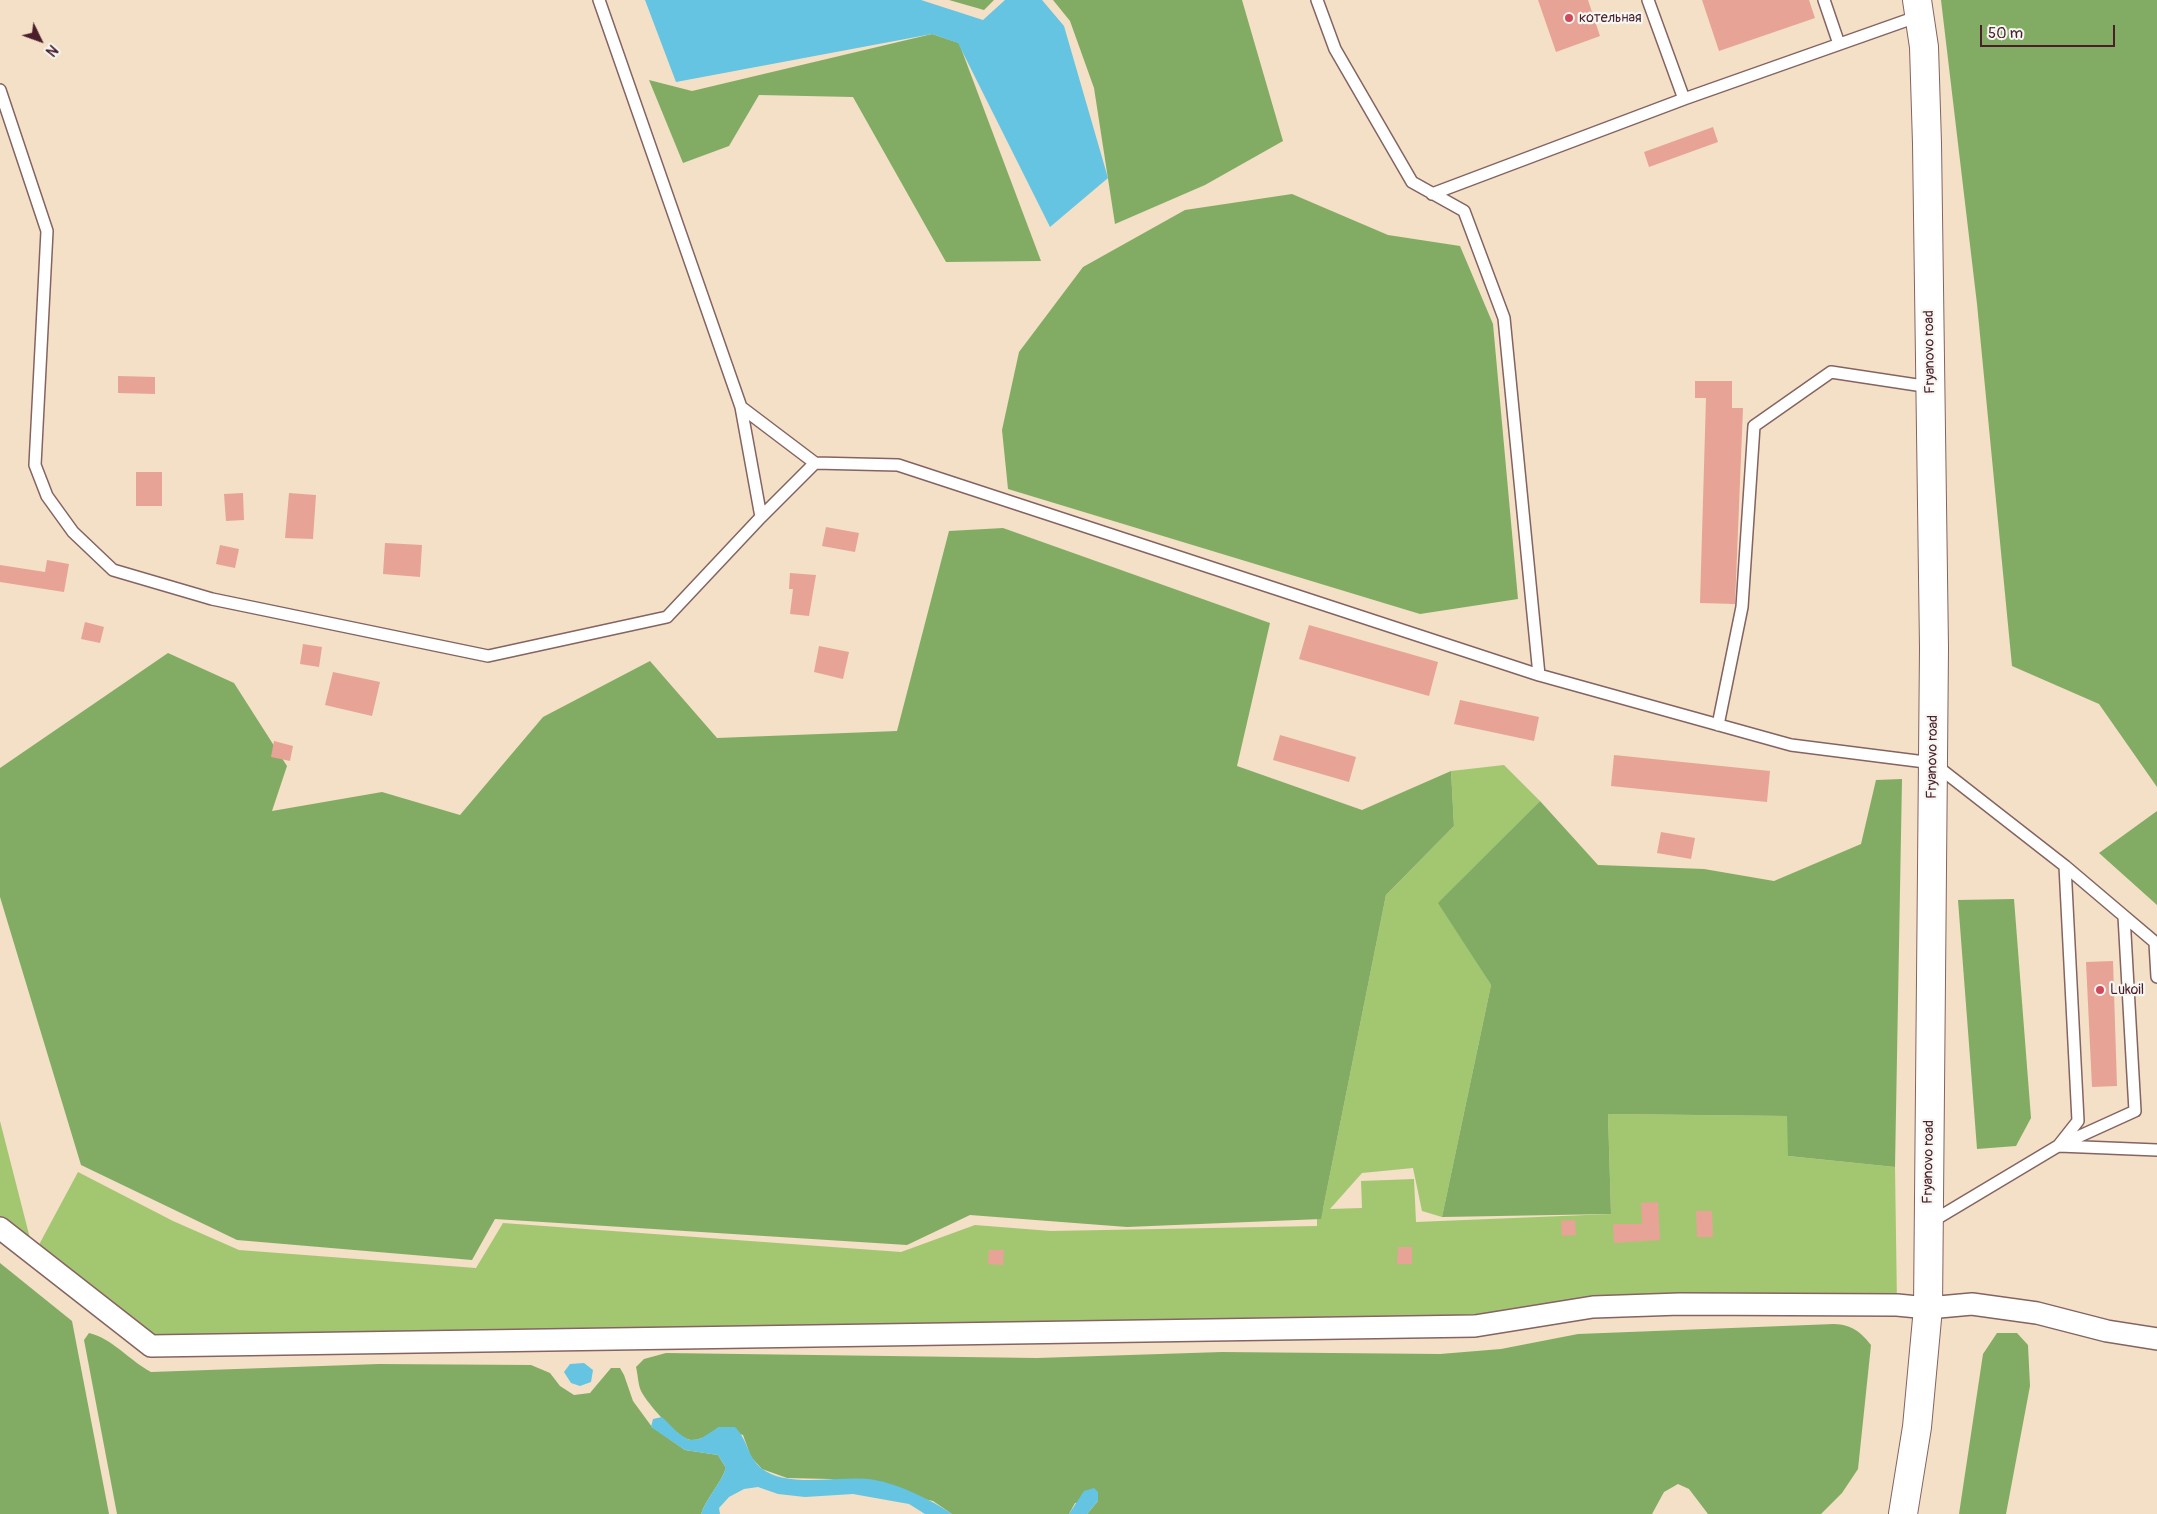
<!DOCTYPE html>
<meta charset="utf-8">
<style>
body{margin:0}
#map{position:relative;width:2157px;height:1514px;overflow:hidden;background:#f3e0c6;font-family:Pangolin,sans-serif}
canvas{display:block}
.north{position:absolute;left:15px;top:15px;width:50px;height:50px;-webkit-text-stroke:4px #f6f6f2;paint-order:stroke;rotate:132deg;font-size:14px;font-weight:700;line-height:20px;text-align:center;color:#4a1f2b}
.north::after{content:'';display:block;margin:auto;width:18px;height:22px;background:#4a1f2b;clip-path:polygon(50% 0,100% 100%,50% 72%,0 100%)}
.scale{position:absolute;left:1980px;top:25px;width:135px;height:22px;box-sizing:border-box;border:2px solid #4a1f2b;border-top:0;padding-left:6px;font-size:15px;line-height:18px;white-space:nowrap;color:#4a1f2b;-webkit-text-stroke:4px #f6f6f2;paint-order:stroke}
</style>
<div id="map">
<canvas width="2157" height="1514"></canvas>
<div class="north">N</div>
<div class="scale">50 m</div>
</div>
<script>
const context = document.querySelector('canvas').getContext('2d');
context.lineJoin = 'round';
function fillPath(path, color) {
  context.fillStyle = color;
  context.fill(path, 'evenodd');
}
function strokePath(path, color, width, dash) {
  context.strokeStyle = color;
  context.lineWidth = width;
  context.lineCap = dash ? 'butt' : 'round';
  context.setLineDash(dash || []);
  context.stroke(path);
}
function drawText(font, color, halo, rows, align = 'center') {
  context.font = font + ' Pangolin,sans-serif';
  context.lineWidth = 4.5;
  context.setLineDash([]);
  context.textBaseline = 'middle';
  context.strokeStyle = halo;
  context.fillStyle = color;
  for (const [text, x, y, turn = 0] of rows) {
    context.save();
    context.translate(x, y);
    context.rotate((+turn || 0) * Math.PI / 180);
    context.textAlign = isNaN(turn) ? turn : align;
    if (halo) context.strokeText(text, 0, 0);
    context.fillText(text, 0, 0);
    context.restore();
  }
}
fillPath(new Path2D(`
 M1504 765 1540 801 1439 903 1491 985 1442 1217 1422 1211 1413 1168 1362 1173 1330 1209 1362 1208 1361 1181 1414 1179 1416 1222 1611 1214 1608 1114 1788 1116V1156L1895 1167 1897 1305 1680 1304 1475 1326 151 1346 0 1228V1121L34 1254 78 1172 173 1221 239 1250 476 1268 503 1223 901 1252 975 1225 1051 1231 1317 1226V1210L1323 1209 1386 895 1454 826 1451 771Z`), '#a3c771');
fillPath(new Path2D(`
 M949 0H994L984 10Z
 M1053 0H1242L1283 141 1205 185 1115 224 1094 88 1070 21Z
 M1941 0H2157V787L2099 704 2012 666 1977 304Z
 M932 34 959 43 1041 261 946 262 853 97 759 95 729 146 683 163 649 80 692 91Z
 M1292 194 1388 235 1460 246 1493 324 1518 599 1420 614 1008 489 1002 430 1019 352 1083 267 1185 210Z
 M1003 528 1270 623 1237 766 1362 810 1451 771 1454 826 1386 895 1321 1219 1127 1227 970 1215 907 1245 495 1219 472 1260 237 1240 81 1165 0 897V768L168 653 234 683 287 766 272 811 382 792 460 815 543 717 650 661 717 738 897 731 949 531Z
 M1902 779 1895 1167 1788 1156 1787 1116 1608 1114 1611 1214 1442 1217 1491 985 1438 903 1540 801 1598 865 1704 869 1774 881 1861 844 1876 780Z
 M2157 811V905L2099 853Z
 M2014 899 2031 1118 2016 1146 1977 1149 1958 900Z
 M0 1263 72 1321 109 1514H0Z
 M1834 1324C1852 1325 1860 1331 1871 1345L1858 1469 1842 1493 1821 1514H1708L1689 1489 1678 1484 1664 1492 1652 1514H1087L1098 1501 1075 1503 1069 1514H952L933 1501 830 1479 787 1478 762 1469 751 1457 743 1435 719 1427C711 1433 701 1441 691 1440 678 1439 647 1403 641 1391 638 1384 638 1375 636 1367L644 1359 666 1353 1037 1358 1222 1352 1440 1354 1501 1349 1578 1334Z
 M89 1333C112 1338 130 1361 151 1372L379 1364 531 1365 550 1373 560 1386 574 1395 590 1393 611 1368H620L624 1375 633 1401 652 1427 685 1450 718 1455 726 1468C720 1485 707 1497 701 1514H117L84 1340Z
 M1997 1333H2017L2028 1345 2030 1386 2006 1514H1959L1983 1354Z`), '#82ac63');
fillPath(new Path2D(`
 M645 0H921L983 20 1005 0H1042L1064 26 1108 178 1050 227 958 43 932 34 676 82Z
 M584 1363 593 1370 591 1382 580 1386 571 1383 564 1372 570 1364Z
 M662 1417 678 1433 689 1440 700 1439 719 1427H735C748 1440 747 1456 761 1468 788 1490 843 1474 875 1480 898 1484 932 1500 952 1514H925L909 1504 853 1494 805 1497 778 1494 758 1487 744 1489 729 1497 719 1508 720 1514H701C707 1497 720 1485 726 1468L718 1455 685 1450 651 1427 653 1419Z
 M1094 1488 1098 1492V1501L1087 1514H1069L1084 1491Z`), '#64c4e2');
fillPath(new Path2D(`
 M1538 0H1588L1600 36 1556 52Z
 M1702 0H1809L1815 18 1719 51Z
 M1713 127 1718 142 1649 167 1644 152Z
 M118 376 155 377V394L118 393Z
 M1695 381H1732V408H1743L1735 604 1700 603 1706 398H1695Z
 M136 472H162V506H136Z
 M243 493 244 520 226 521 224 494Z
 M289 493 316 495 313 539 285 538Z
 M826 527 859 533 855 552 822 546Z
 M385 543 422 545 420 577 383 574Z
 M220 545 239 549 235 568 216 564Z
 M47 560 69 564 64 592 0 582V565L45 572Z
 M790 573 816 575 809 616 790 614 793 589H789Z
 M85 622 104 627 100 643 81 639Z
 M1309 625 1438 662 1429 696 1299 659Z
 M303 644 322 647 319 667 300 664Z
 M819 646 849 652 843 679 814 672Z
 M333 672 380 682 372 716 325 705Z
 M1460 700 1539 717 1534 741 1454 724Z
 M1280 735 1356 757 1349 782 1273 760Z
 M274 741 293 746 290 761 271 757Z
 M1614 755 1770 771 1767 802 1611 786Z
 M1661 832 1695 838 1691 859 1657 853Z
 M2113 961 2117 1086 2092 1087 2086 962Z
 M1658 1202 1660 1240 1614 1243 1613 1224H1642L1641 1203Z
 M1696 1211H1712L1713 1237H1697Z
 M1575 1220 1576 1235 1562 1236 1561 1221Z
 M1398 1247H1412V1264H1397Z
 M989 1250H1004L1003 1265 988 1264Z`), '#e7a396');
const service = new Path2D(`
 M599 0 741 407 815 463 898 465 1539 675 1504 318 1464 211 1412 182 1335 49 1317 0
 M1648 0 1684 99 1919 16
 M1824 0 1839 44
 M0 90 47 231 35 465 47 496 73 532 113 570 212 599 488 656 667 617 761 517
 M1432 194 1684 99
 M741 407 761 517 815 463
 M1539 675 1791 745 1933 763 2065 866 2124 916 2135 1111 2058 1146 1931 1222
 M1718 725 1742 607 1754 426 1831 372 1930 387
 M2124 916 2157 944
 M2155 943 2157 977
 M2059 1145 2078 1121 2065 866
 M2059 1146 2157 1150`);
const minor = new Path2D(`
 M0 1228 151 1346 1475 1326 1593 1307 1680 1304 1897 1305 1928 1308 1972 1304 2037 1313 2107 1331 2157 1339`);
const primary = new Path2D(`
 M1903 1514 1917 1427 1928 1308 1934 648 1927 143 1924 47 1917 0`);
strokePath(service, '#856361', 14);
strokePath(minor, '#856361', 24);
strokePath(primary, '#856361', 30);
strokePath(service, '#fff', 11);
strokePath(minor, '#fff', 21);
strokePath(primary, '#fff', 28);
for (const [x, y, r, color] of [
 [1569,18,5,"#d1495b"],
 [2100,990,5,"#d1495b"]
]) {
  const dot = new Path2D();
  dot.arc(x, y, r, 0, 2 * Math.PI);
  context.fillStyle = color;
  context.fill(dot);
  strokePath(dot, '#f6f6f2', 2);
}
drawText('14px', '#4a1f2b', '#f6f6f2', [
 ["котельная",1579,18],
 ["Lukoil",2110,990]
], 'left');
drawText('14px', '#4a1f2b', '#f6f6f2', [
 ["Fryanovo road",1930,352,-91],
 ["Fryanovo road",1933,757,-89],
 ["Fryanovo road",1929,1162,-89]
]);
</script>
